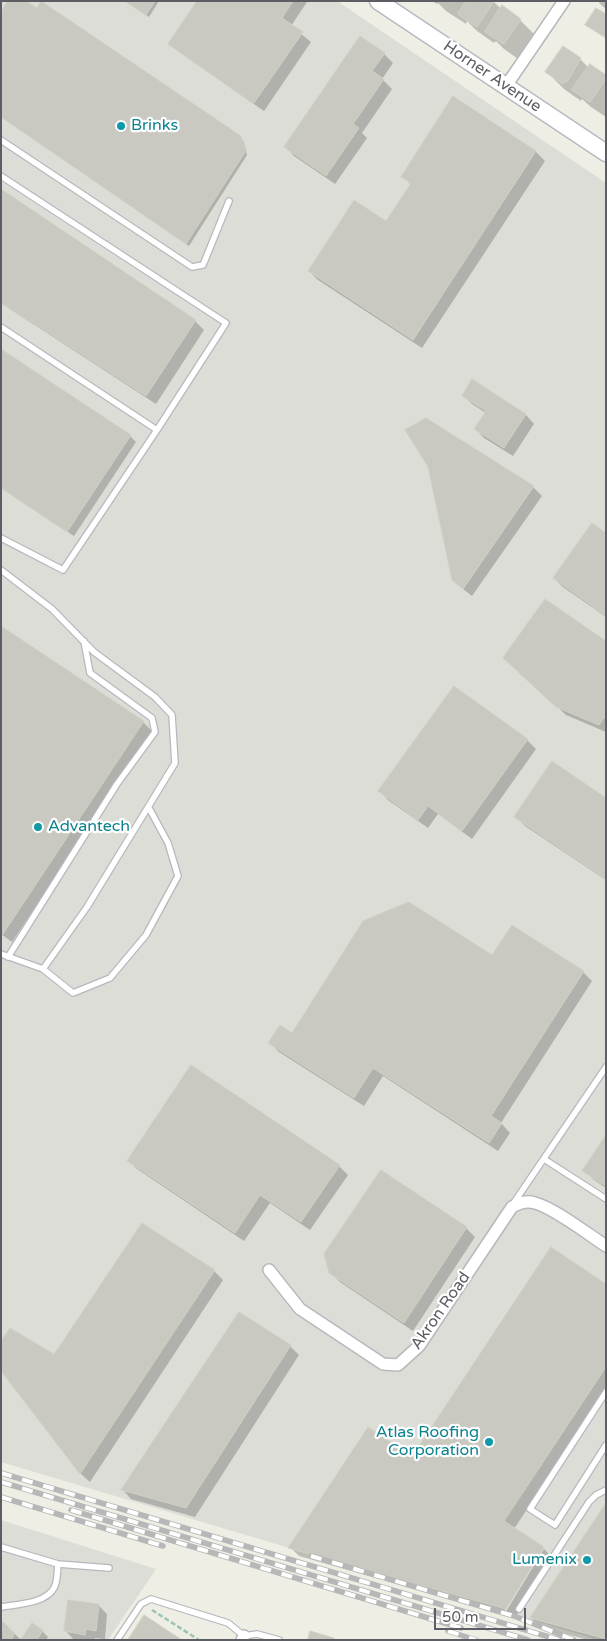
<!DOCTYPE html>
<style>
body{margin:0}
#map{position:relative;width:607px;height:1641px;overflow:hidden;background:#eeeee5;font-family:"Varela Round",sans-serif}
canvas{display:block}
.frame{position:absolute;inset:0;border:2px solid #5d5e64;pointer-events:none}
.scale{position:absolute;left:434px;top:1608px;width:92px;height:22px;box-sizing:border-box;border:2px solid #5d5e64;border-top:0;padding-left:6px;font-size:15px;line-height:18px;white-space:nowrap;color:#5d5e64;-webkit-text-stroke:4px #fff;paint-order:stroke}
</style>
<div id="map">
<canvas width="607" height="1641"></canvas>
<div class="frame"></div>
<div class="scale">50 m</div>
</div>
<script>
const context = document.querySelector('canvas').getContext('2d');
context.lineJoin = 'round';
function fillPath(path, color) {
  context.fillStyle = color;
  context.fill(path, 'evenodd');
}
function strokePath(path, color, width, dash) {
  context.strokeStyle = color;
  context.lineWidth = width;
  context.lineCap = dash ? 'butt' : 'round';
  context.setLineDash(dash || []);
  context.stroke(path);
}
function drawText(font, color, halo, rows, align = 'center') {
  context.font = font + ' "Varela Round",sans-serif';
  context.lineWidth = 4.5;
  context.setLineDash([]);
  context.textBaseline = 'middle';
  context.strokeStyle = halo;
  context.fillStyle = color;
  for (const [text, x, y, turn = 0] of rows) {
    context.save();
    context.translate(x, y);
    context.rotate((+turn || 0) * Math.PI / 180);
    context.textAlign = isNaN(turn) ? turn : align;
    if (halo) context.strokeText(text, 0, 0);
    context.fillText(text, 0, 0);
    context.restore();
  }
}
fillPath(new Path2D(`
 M1 1H337L606 183V1640H598L1 1462Z
 M1 1520 156 1569 108 1640H1Z`), '#ddddd7');
fillPath(new Path2D(`
 M126 1H159L149 17Z
 M199 1 307 2 291 26 311 42 264 111 179 52 170 43Z
 M432 1H493L501 9 520 20 537 37 521 61 504 49 496 41 494 43 477 31 467 21 466 24 446 11 438 3 437 4Z
 M600 1H606V9L599 3Z
 M37 10 243 140 247 155 189 246 1 116Z
 M384 54 393 63 382 79 392 89 362 133 367 138 335 184 294 156 286 147Z
 M580 59 588 67 606 77V117L591 107 582 99 581 101 564 89 547 72Z
 M454 98 536 152 545 161 422 348 318 280 309 271 386 223 411 185 403 176Z
 M1 190 195 321 204 330 156 404 1 303Z
 M1 351 130 436 136 442 74 536 1 488Z
 M463 395 526 415 534 424 513 456 484 438 476 429 486 413 472 404Z
 M533 487 542 496 472 596 463 589Z
 M606 534V617L563 587 554 578Z
 M1 628 143 722 152 731 12 942 1 934Z
 M606 643V732L566 715 514 666Z
 M527 740 536 749 472 839 438 814 428 828 388 800 380 791Z
 M606 799V880L525 826 516 817Z
 M493 957 583 972 592 981 501 1123 510 1133 498 1151 383 1076 364 1106 279 1052 270 1043Z
 M191 1067 339 1166 348 1175 310 1230 270 1203 244 1241 137 1169 129 1161Z
 M606 1137V1188L593 1179 584 1170Z
 M466 1228 475 1237 413 1331 340 1282 330 1272Z
 M214 1271 223 1280 90 1482 81 1474 1 1368 55 1355Z
 M606 1286V1389L514 1529 543 1548 502 1614 299 1556 290 1547 413 1458Z
 M290 1346 299 1355 195 1517 131 1499 123 1490Z
 M606 1505V1640H588L540 1627 531 1618Z
 M544 1549 552 1557 515 1618 504 1615Z
 M98 1605 107 1614 105 1639 95 1638 94 1640H74L66 1631Z
 M1 1622 6 1625 21 1640H1Z
 M42 1631 48 1637 46 1640H22Z`), '#0003');
const building = new Path2D(`
 M8 1H26L37 8 41 1 241 136 245 152 186 244 1 117V12Z
 M125 1H155L146 15Z
 M197 1H293L282 18 303 32 254 103 168 44Z
 M466 1H494L477 27 458 14Z
 M502 5 521 19 504 44 485 32Z
 M596 8 606 14V38L585 25Z
 M360 36 385 53 372 71 384 79 353 124 359 128 326 176 284 147Z
 M563 46 581 58 567 82 566 81 563 84 545 72Z
 M590 64 606 75V79L590 102 572 90Z
 M453 96 536 151 413 340 308 271 354 200 386 221 411 183 401 177Z
 M1 189 196 320 146 396 1 302Z
 M1 349 131 435 67 532 1 488Z
 M472 379 526 414 504 448 474 429 486 411 462 396Z
 M426 418 534 486 463 589 452 580 428 467 405 430Z
 M592 523 606 533V616L553 578Z
 M545 599 606 641V715L599 725 556 707 503 658Z
 M1 626 144 721 3 934 1 933Z
 M454 686 528 739 462 831 428 806 418 820 378 791Z
 M552 761 606 798V879L514 817Z
 M409 902 492 955 512 925 584 971 491 1116 502 1123 489 1143 373 1068 354 1098 268 1043 280 1025 292 1033 363 921Z
 M191 1065 340 1165 301 1222 260 1195 235 1233 127 1161Z
 M606 1135V1186L582 1171Z
 M381 1170 467 1227 404 1323 329 1273 324 1254Z
 M142 1223 215 1270 80 1474 1 1371V1341L10 1328 54 1354Z
 M551 1247 606 1284V1367L504 1521 544 1547 506 1609 288 1548 368 1427 412 1456Z
 M239 1312 291 1345 186 1508 121 1490Z
 M606 1503V1639L530 1618Z
 M68 1600 99 1604 96 1631 86 1629 85 1635 64 1631Z
 M144 1615 182 1640H128Z
 M1 1621 6 1624 5 1626 15 1633 11 1640H1Z
 M32 1623 43 1630 37 1640H21Z
 M310 1631 334 1638V1640H308Z`);
fillPath(building, '#cac9c1');
strokePath(building, '#d2d1c3', 1);
const service = new Path2D(`
 M1 140 192 267 203 265 229 201
 M1 176 226 323 157 430 1 327
 M1 538 63 570 157 430
 M1 570 52 609 94 652 155 697 172 715 175 763 87 907 43 969
 M1 954 43 969 73 993 110 978 146 935 178 876 168 843 149 808
 M8 957 117 784 155 732 152 718 90 673 84 641
 M544 1159 606 1199
 M513 1204 606 1067
 M606 1392 530 1509 555 1525 606 1445
 M1 1547 58 1564C57 1572 58 1581 54 1588 45 1604 17 1604 1 1607
 M58 1564 109 1568
 M519 1609 589 1502 596 1495 606 1490
 M117 1640 141 1604 151 1599 228 1623 244 1636 257 1634 279 1640`);
const minor = new Path2D(`
 M506 86 564 1
 M269 1270 300 1309 383 1364 398 1365 419 1346 512 1207C519 1203 526 1200 535 1203 554 1208 588 1234 606 1246
 M242 1640 244 1636`);
const secondary = new Path2D(`
 M378 1 606 153`);
strokePath(service, '#b7b8be', 8);
strokePath(minor, '#b7b8be', 14);
strokePath(secondary, '#b8b9c0', 19);
strokePath(new Path2D(`
 M152 1610 199 1640`), '#9dc4b1', 2.5, [5, 2.5]);
strokePath(service, '#fff', 5.5);
strokePath(minor, '#fff', 11);
strokePath(secondary, '#fff', 16);
const rail = new Path2D(`
 M1 1473 559 1640
 M1 1482 528 1640
 M1 1497 163 1546
 M71 1510 461 1628
 M311 1556 514 1616 574 1640
 M448 1631 476 1640`);
strokePath(rail, '#b7b7b8', 5.5);
strokePath(rail, '#fff', 4, [11]);
for (const [x, y, r, color] of [
 [121,126,5,"#0f9aa8"],
 [38,827,5,"#0f9aa8"],
 [489,1442,5,"#0f9aa8"],
 [587,1560,5,"#0f9aa8"]
]) {
  const dot = new Path2D();
  dot.arc(x, y, r, 0, 2 * Math.PI);
  context.fillStyle = color;
  context.fill(dot);
  strokePath(dot, '#fff', 2);
}
drawText('16px', '#5d5e64', '#fff', [
 ["Horner Avenue",492,77,34],
 ["Akron Road",441,1311,-55]
]);
drawText('16px', '#0d838f', '#fff', [
 ["Brinks",131,126],
 ["Advantech",48,827],
 ["Atlas Roofing",479,1433,"right"],
 ["Corporation",479,1451,"right"],
 ["Lumenix",577,1560,"right"]
], 'left');
</script>
